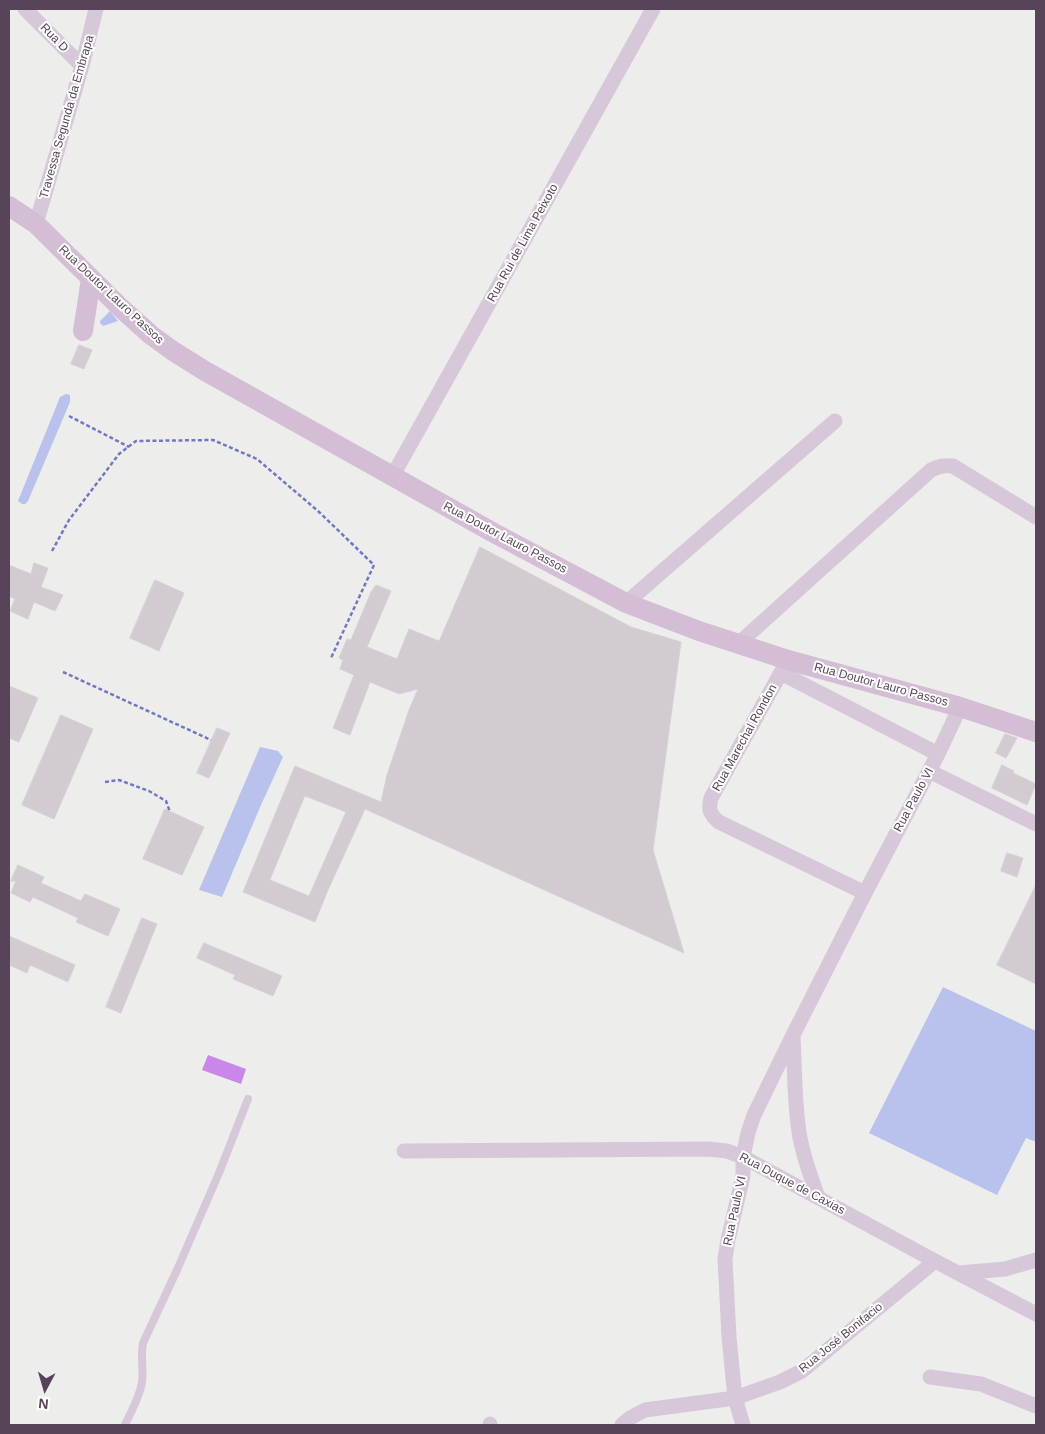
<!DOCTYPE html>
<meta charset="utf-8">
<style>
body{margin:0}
#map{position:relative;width:1045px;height:1434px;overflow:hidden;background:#edeeeb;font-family:Helvetica,sans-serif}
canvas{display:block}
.frame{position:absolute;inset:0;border:10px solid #574458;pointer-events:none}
.north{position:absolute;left:20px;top:1364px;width:50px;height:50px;-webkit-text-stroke:4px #fff;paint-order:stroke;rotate:186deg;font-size:14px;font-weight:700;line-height:20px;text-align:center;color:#574458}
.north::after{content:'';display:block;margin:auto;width:18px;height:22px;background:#574458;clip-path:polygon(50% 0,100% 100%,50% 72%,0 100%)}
</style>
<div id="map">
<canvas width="1045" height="1434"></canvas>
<div class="frame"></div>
<div class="north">N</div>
</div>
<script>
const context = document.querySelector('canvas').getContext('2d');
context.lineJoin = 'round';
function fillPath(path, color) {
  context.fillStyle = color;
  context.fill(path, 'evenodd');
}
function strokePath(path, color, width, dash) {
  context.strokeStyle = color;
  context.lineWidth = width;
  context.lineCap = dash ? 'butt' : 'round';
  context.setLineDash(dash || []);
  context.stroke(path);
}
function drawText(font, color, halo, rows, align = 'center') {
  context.font = font + ' Helvetica,sans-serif';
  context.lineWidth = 4;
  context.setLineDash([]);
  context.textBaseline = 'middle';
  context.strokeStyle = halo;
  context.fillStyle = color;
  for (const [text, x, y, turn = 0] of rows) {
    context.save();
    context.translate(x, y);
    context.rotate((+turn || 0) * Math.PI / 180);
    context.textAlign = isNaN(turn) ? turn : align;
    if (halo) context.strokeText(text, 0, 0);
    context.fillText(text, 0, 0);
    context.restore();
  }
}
fillPath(new Path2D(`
 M110 311 118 321 103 326 100 323V321Z
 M66 394 70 395V402L28 501 25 504H22L18 501 60 397Z
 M260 747 278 751 283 757 261 805 222 897 199 890Z
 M943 987 1036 1031V1142L1026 1138 997 1195 869 1133Z`), '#b9c1ed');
fillPath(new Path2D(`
 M208 1055 246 1069 241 1084 202 1070Z`), '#c887e9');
const building = new Path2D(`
 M79 345 92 350 84 369 71 364Z
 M480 547 631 627 681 642 653 850 684 953 365 809 328 890 315 922 243 892 295 766 381 802 387 775 409 710 418 689 399 694 370 682 350 735 333 728 354 675 340 669 343 660 339 658 347 639 351 640 371 592 376 585 391 591 367 647 397 659 409 629 439 641ZM305 796 346 812 309 896 270 880Z
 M34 563 48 568 41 587 63 595 55 611 34 602 28 619 10 611 15 599 9 596V565L31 574Z
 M155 580 184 593 159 651 130 638Z
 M9 686 38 698 19 742 9 738Z
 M61 715 93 729 54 819 22 805Z
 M217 728 230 733 209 778 197 773Z
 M1005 734 1017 738 1006 758 996 753Z
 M1002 765 1014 771 1013 773 1036 784 1027 805 992 788Z
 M165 809 204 827 182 875 143 859Z
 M1007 853 1023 858 1017 877 1001 871Z
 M18 865 44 877 41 883 81 901 85 894 120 909 108 936 76 922 78 918 33 897 30 902 11 893 16 881H11Z
 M1036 885V984L997 965Z
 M142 918 157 924 121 1013 106 1007Z
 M9 936 75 965 68 982 30 965 27 973 9 965Z
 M204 943 282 976 273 996 233 979 235 975 197 958Z`);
fillPath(building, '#d2cbd2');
strokePath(building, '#d7cfd6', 1);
strokePath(new Path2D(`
 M69 416 129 447
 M52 551 69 520 119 454 136 441 213 440 257 459 318 511 374 565 331 658
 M63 672 211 740
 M105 782 119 780 149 791 166 801 170 812`), '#7276c9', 2.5, [4, 2.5]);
strokePath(new Path2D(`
 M125 1425C131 1411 140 1397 142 1382 144 1368 140 1358 143 1343L177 1270 219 1173 248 1099`), '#d7c8d9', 8);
strokePath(new Path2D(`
 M25 9 82 66
 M36 224 82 66 96 9
 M392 477 653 9
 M626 603 835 421
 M738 644 931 470C939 466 944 465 953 466L1036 517
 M788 660 711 798C708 809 710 815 719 822L865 893
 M781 673 938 754
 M929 771 1036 824
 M793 1037C795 1070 794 1105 800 1138 804 1158 811 1178 818 1197
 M404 1151 708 1149 727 1151 743 1157 935 1261 1036 1314
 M959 1273 1005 1269 1036 1260
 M930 1377 981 1384 1036 1406
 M490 1424V1425
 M622 1425 630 1418 645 1410 735 1398 780 1382 802 1371 935 1261
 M743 1425 735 1398 729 1337 725 1259 728 1240 743 1176V1157L748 1133 754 1115 793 1035 865 893 938 754 960 707`), '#d7c8d9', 15);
strokePath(new Path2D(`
 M9 206 36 224 121 308 151 335 173 351 205 371 494 533 626 603 699 631 788 660 960 707 1036 732
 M83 331 91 279`), '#d4bed5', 20);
drawText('12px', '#574458', '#fff', [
 ["Rua D",54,38,46],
 ["Travessa Segunda da Embrapa",67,117,-74],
 ["Rua Rui de Lima Peixoto",523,243,-61],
 ["Rua Doutor Lauro Passos",111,295,43],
 ["Rua Doutor Lauro Passos",505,538,28],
 ["Rua Doutor Lauro Passos",881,685,15],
 ["Rua Marechal Rondon",745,738,-61],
 ["Rua Paulo VI",914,800,-62],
 ["Rua Duque de Caxias",792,1184,28],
 ["Rua Paulo VI",735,1211,-78],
 ["Rua José Bonifacio",841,1338,-39]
]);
</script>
